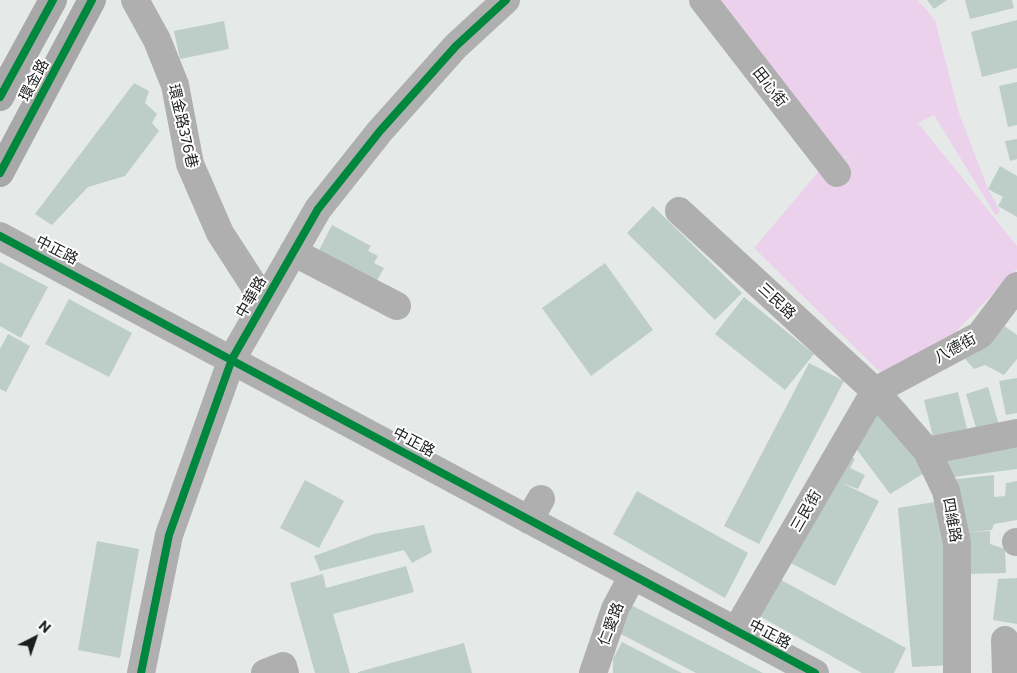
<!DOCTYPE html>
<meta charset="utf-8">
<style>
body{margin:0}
#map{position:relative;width:1017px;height:673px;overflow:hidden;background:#e5e9e7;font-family:Commissioner,sans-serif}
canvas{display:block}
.north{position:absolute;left:10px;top:613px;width:50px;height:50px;-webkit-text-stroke:4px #fff;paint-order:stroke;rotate:41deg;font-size:14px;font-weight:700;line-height:20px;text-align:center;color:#1c1e1d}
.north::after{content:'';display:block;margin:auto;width:18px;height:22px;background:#1c1e1d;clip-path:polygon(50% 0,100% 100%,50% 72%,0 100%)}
</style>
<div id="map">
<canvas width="1017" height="673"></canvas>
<div class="north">N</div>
</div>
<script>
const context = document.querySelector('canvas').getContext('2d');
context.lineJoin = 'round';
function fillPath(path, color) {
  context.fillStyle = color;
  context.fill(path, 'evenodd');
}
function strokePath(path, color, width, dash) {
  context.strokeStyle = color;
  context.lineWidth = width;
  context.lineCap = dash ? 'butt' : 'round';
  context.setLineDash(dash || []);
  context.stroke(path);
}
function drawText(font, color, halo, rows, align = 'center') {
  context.font = font + ' Commissioner,"Noto Sans TC",sans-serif';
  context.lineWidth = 4;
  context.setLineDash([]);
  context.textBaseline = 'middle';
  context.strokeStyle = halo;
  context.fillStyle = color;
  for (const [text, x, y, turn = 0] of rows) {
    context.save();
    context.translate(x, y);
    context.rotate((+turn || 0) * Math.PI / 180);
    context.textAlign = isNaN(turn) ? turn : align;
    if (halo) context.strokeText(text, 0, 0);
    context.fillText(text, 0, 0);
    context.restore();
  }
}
fillPath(new Path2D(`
 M717 0H918L935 20 958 110 988 189 1000 211 996 216 934 115 918 123 1017 246V269L933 355 882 374 754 248 819 171 858 151 842 158Z`), '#ebd1eb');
fillPath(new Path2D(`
 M927 0H947L934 9Z
 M965 0H1012L1014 8 970 19Z
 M1017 20V68L982 77 971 32Z
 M224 21 229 49 180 59 174 31Z
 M1017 82V125L1008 127 999 86Z
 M134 83 149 91 145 103 157 114 152 123 159 131 125 176 88 187 52 225 35 214Z
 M1017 139V159L1010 161 1005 141Z
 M1000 166 1017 176V217L998 206 1003 197 988 189Z
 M653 206 742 293 715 320 627 233Z
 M332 225 371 246 368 251 378 256 374 263 384 268 374 286 316 256Z
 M0 262 48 287 21 338 0 326Z
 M605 263 653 330 591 376 542 308Z
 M744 297 814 354 785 390 715 334Z
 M69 299 132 333 109 377 45 344Z
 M989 315 1017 335V359L1004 375 985 365 974 369 959 352Z
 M8 334 30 346 6 392 0 389V349Z
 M809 363 844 381 759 544 724 526Z
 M1017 378V413L1006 415 999 381Z
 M988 387 999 425 977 431 966 394Z
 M958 392 967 429 933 437 924 400Z
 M873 404 926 472 890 494 843 431Z
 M1017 441V469L946 478 943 451Z
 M833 448 855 459 850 468 865 475 858 489 842 483 879 501 835 586 785 560Z
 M994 475V497L1005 496 1006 483 1017 481V520L994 524 992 530 966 532 990 531V544L1005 549 1006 573 963 574 948 480Z
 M305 480 344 501 319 548 280 528Z
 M637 491 748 553 725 598 613 534Z
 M941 501 952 665 912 667 898 508Z
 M424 525 432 552 412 563 404 550 320 571 314 556 374 534Z
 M97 541 139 549 120 658 78 650Z
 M406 566 414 592 333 614 350 673H315L290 583 323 574 326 588Z
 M772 575 906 648 894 673H862L752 612Z
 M1017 578V624L993 620 998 579Z
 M631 605 763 673H696L617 632Z
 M622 642 670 667 682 673H613V659Z
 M464 643 472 673H358V672Z`), '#bdcec8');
strokePath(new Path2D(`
 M135 0 157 40 175 85 190 164 220 233 264 301
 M703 0 837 173
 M679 211 875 391 927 451 946 491 957 543V673
 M0 236 815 673
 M293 252 397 306
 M875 391 980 335 1017 286
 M927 451 1017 433
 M529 520 541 499
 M1016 542H1017
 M736 631 875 391
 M1005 640 1006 673
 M141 673 169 535 232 359 318 209 380 131 456 46 506 0
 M265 673 283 666 285 673
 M593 673 615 609 632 577`), '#afafb0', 28);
strokePath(new Path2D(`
 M0 97 53 0
 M0 173 92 0`), '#a7a8a7', 28);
strokePath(new Path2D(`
 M0 97 53 0
 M0 173 92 0
 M0 236 815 673
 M141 673 169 535 232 359 318 209 380 131 456 46 506 0`), '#00873e', 8);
drawText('15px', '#1c1e1d', '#fff', [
 ["環金路",34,80,-62],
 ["田心街",770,87,52],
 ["環金路376巷",183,126,77],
 ["中正路",57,250,27],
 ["中華路",251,297,-60],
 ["三民路",777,301,43],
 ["八德街",955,348,-29],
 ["中正路",414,442,28],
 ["三民街",806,511,-60],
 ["四維路",952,520,80],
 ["仁愛路",611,624,-69],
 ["中正路",770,634,28]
]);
</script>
